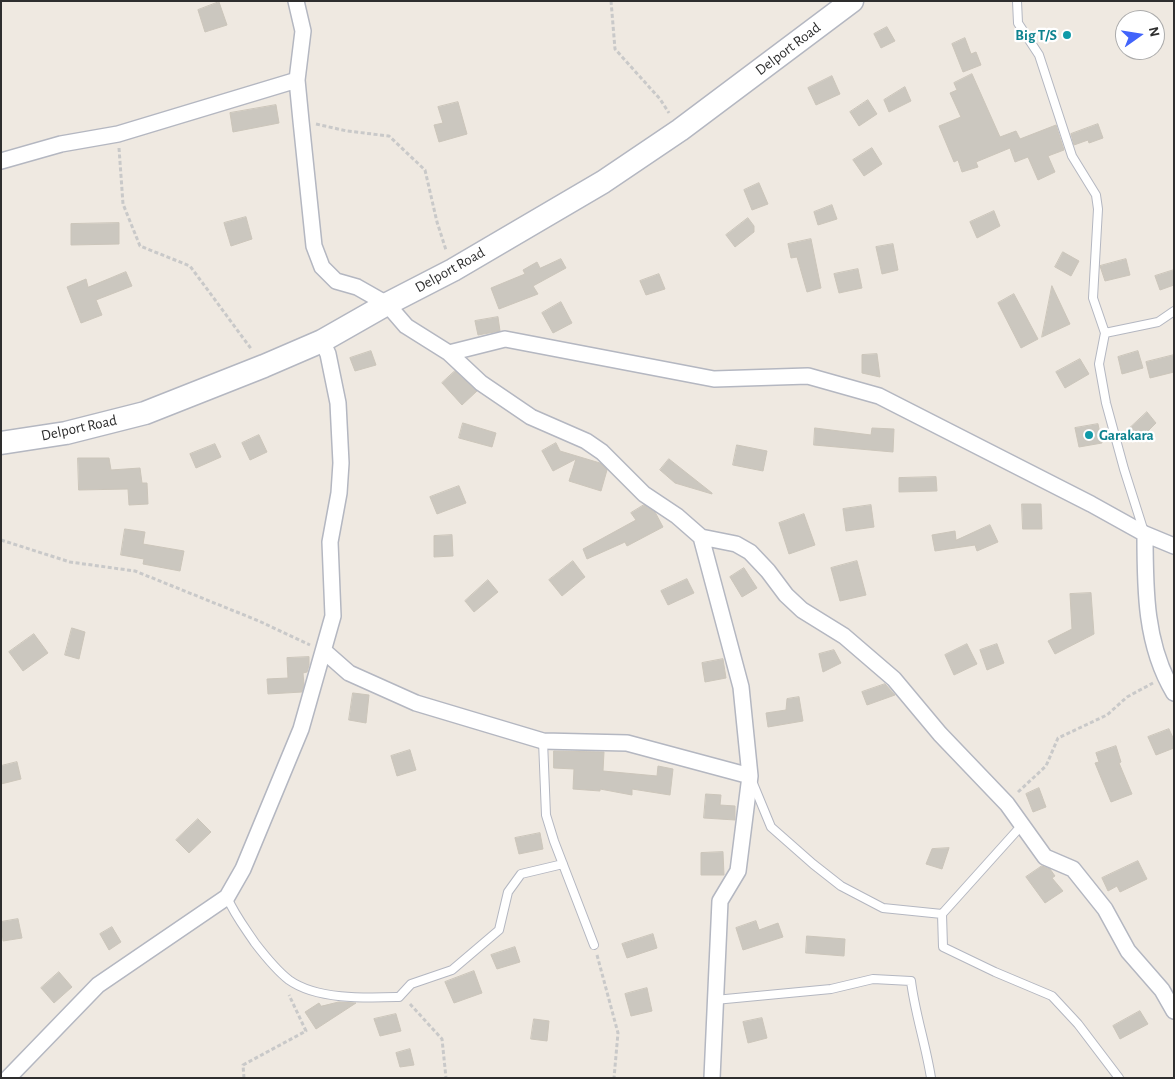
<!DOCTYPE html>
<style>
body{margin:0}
#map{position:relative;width:1175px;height:1079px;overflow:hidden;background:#efe9e1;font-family:"Alegreya Sans",sans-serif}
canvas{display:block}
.frame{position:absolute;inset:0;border:2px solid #2e2e2e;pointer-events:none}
.north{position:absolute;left:1115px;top:10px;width:50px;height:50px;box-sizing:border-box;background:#fff;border:1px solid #ababab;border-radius:50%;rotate:77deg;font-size:14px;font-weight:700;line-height:20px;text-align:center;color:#2e2e2e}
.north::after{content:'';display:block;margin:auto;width:18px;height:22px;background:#4264fb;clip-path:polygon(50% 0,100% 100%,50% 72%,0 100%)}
</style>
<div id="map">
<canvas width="1175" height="1079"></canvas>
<div class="frame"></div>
<div class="north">N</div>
</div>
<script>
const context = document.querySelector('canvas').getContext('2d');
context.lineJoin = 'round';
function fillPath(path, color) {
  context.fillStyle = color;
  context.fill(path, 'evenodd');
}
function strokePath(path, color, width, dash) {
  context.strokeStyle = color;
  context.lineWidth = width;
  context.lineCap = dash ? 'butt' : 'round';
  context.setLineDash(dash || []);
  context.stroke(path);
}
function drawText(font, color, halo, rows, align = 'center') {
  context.font = font + ' "Alegreya Sans",sans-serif';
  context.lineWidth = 4.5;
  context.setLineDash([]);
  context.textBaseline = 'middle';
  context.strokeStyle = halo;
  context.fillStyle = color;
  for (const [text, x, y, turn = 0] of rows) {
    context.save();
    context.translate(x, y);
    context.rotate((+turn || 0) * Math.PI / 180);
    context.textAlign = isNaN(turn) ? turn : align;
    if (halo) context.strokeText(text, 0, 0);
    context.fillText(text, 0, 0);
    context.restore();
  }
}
const building = new Path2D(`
 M219 2 227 25 205 32 198 10Z
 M887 27 895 41 881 48 874 34Z
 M965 38 971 54 976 52 981 65 963 72 952 44Z
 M972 74 1000 137 1016 131 1020 139 1056 125 1064 150 1048 156 1055 172 1038 180 1028 157 1015 162 1010 148 976 162 978 167 962 172 958 160 954 162 939 126 961 117 950 93 957 90 954 83Z
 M832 76 840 94 816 105 808 88Z
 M905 87 911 101 889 112 884 100Z
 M868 100 877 114 859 126 850 112Z
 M458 102 467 134 439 142 434 125 443 123 438 107Z
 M276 105 279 123 233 132 230 113Z
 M1098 124 1103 138 1089 143 1088 140 1074 145 1071 134Z
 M872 148 882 164 864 176 853 160Z
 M759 183 768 204 752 210 744 190Z
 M832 205 837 219 818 225 814 212Z
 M994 211 1000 226 977 238 970 222Z
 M246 217 252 239 231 246 224 223Z
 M748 218 754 226V232L735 247 726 235Z
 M119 223V244L71 245V224Z
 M811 239 821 288 807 292 797 257 791 258 788 244Z
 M893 244 898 270 882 274 876 247Z
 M1063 252 1079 261 1071 276 1055 267Z
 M561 259 566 268 533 286 538 294 499 309 491 288 525 274 523 270 537 262 540 268Z
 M1126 259 1130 275 1105 281 1100 266Z
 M858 269 862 288 839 293 834 274Z
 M1174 270V285L1160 290 1155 276Z
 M126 272 132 286 96 300 102 315 81 323 67 287 86 279 88 287Z
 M659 274 665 289 646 295 640 281Z
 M1052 286 1070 324 1042 337Z
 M1014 294 1038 339 1021 348 998 303Z
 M561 302 572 323 553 333 542 313Z
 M498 317 500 331 478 335 475 321Z
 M371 351 376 365 355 371 350 358Z
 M1138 351 1143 368 1122 374 1118 357Z
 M877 354 880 377 862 373V355Z
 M1174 355V372L1150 378 1146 362Z
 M1080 359 1089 374 1065 388 1056 372Z
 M455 371 477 391 462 405 442 383Z
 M1147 412 1156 423 1140 439 1130 428Z
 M463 423 496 433 492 447 459 438Z
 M1098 424 1102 443 1079 447 1075 428Z
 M815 428 871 435 872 428 894 429 893 452 814 445Z
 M259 435 267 452 250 460 242 443Z
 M556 443 560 451 600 463 607 470 601 491 569 481 576 459 553 471 542 451Z
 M215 444 221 457 196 468 190 454Z
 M737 445 767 451 763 471 733 465Z
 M78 458H109L111 470 140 468 142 483H147L148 504 129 505 128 489 79 490Z
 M669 459 712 493V494L675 483 660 470Z
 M936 477 937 491 899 492V478Z
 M459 486 466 503 437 514 430 497Z
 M1022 504H1041L1042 529H1023Z
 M644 505 655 512 663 527 627 546 625 542 587 559 583 549 636 520 631 513Z
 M871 505 874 527 846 531 843 509Z
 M804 514 815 545 789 554 779 523Z
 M990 525 998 542 977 551 975 545 935 551 932 535 955 531 956 540Z
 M125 529 145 532 143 544 184 551 180 571 143 564 144 559 121 555Z
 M452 535 453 556 434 557V536Z
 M573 561 585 577 562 596 549 580Z
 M857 561 866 595 840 601 831 568Z
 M744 568 757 588 742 597 730 577Z
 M687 579 694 593 668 605 661 591Z
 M488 580 498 592 474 612 465 601Z
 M1091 593 1094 634 1055 654 1048 641 1072 629 1070 594Z
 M72 628 85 632 79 659 65 655Z
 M34 634 48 653 23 671 9 652Z
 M967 644 977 664 954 675 945 655Z
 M997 644 1004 663 987 670 980 650Z
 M834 650 841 663 823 672 819 654Z
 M309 657V665L307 672 303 673 304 685 302 692 268 694 267 679 288 678 287 658Z
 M723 659 726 678 705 682 702 663Z
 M885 684 895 695 867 705 862 692Z
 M353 693 369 695 366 723 349 720Z
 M799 697 803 721 768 727 766 713 786 710 787 699Z
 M1169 729 1174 740V748L1156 755 1148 737Z
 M1116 746 1121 762 1119 763 1132 794 1111 802 1095 763 1099 762 1096 753Z
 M410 750 416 770 397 776 391 756Z
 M554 751 604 752 603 771 657 776 658 766 673 769 670 795 632 789V795L600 789V791L573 789 574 769 554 768Z
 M17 762 21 779 1 784V766Z
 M1039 788 1046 807 1033 812 1026 794Z
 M706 794 721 795 720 805 735 806V820L704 818Z
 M198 819 211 832 189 853 176 840Z
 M540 833 543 849 519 854 515 838Z
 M949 848 942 869 926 864 932 849Z
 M723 852 724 875H701V853Z
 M1138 861 1147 879 1120 892 1117 886 1108 891 1102 878Z
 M1042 866 1050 869 1055 876 1052 878 1063 891 1045 903 1026 877Z
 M18 919 22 938 3 941 1 922Z
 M756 921 759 930 778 923 783 937 743 950 736 928Z
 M112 927 121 942 109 950 100 934Z
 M653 934 657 948 627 958 622 944Z
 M807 936 845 939 844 956 806 953Z
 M515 947 520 962 497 969 491 955Z
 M474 971 482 993 454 1003 445 982Z
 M59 972 72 987 54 1003 41 988Z
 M647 988 652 1011 631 1016 625 994Z
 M339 1002 356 1003 316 1029 305 1012 319 1003 321 1006Z
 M1140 1011 1148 1024 1120 1039 1113 1026Z
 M396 1014 401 1031 380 1036 374 1019Z
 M762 1018 767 1038 748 1043 743 1022Z
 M534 1019 549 1021 547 1041 531 1039Z
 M410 1049 414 1065 400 1067 396 1053Z`);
fillPath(building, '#cbc7bf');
strokePath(building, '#cbc5ba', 1);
const lane = new Path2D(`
 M1017 1 1018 23 1039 55 1072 156 1096 195 1098 209 1093 298 1105 333 1099 364 1106 403 1124 469 1144 532
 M1105 333 1158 322 1174 311
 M543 741 546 815 554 841 594 945
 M752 781 771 827 813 864 841 886 883 908 942 914 943 947 995 972 1052 996 1078 1024 1119 1078
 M227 897C234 914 245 928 255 943 265 956 276 970 289 980 317 1000 366 998 399 997L411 984 452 970 499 930 508 892 521 874 563 864
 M942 914 1022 825
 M715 1000 831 989 873 979 911 981C915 1014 926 1045 931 1078`);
const street = new Path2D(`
 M296 1 303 31 297 80 301 121 314 246 322 267 336 281 357 287 387 304 406 326 449 353 481 383 531 417 586 441 602 452 644 494 677 516 701 537 736 544 750 552 768 571 786 595 802 610 844 636 894 679 940 734 1007 804 1045 857 1073 869 1105 909 1128 951 1162 990 1174 1011
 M1 161 61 144 118 134 297 80
 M449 353 505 339 714 379 808 376 879 396 1091 504 1145 534 1174 546
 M1145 534C1145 589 1145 645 1174 693
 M701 537 741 687 750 776 738 871 720 901 712 1078
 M324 651 349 673 416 703 543 741 627 743 750 776
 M8 1078 98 985 227 897 243 869 301 729 333 616 330 542 339 493 341 463 338 403 328 354 322 341`);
const secondary = new Path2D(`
 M1 443 66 433 145 413 264 366 322 341 387 304 453 270 603 182 680 130 852 1`);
strokePath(lane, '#b4b7c1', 10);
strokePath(street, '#b4b7c1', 18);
strokePath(secondary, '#b4b7c1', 25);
strokePath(new Path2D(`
 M611 1 615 49 660 99 669 113
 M316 124 347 131 389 136 425 170 437 222 446 250
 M119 148 123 204 140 246 190 266 252 350
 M1 540 70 562 135 571 259 621 310 645
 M1018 792 1046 766 1058 738 1107 715 1127 697 1153 683
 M597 955 618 1033 614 1078
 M410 1004 442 1039 446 1078
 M244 1078 243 1065 306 1031 289 995`), '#c9c9c9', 3, [4, 2.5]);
strokePath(lane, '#fff', 8);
strokePath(street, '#fff', 15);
strokePath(secondary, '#fff', 22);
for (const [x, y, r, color] of [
 [1067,35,5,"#0f9aa8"],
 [1089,435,5,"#0f9aa8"]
]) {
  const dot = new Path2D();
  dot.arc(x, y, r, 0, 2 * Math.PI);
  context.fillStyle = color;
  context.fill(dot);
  strokePath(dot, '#fff', 2);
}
drawText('bold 15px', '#0d838f', '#fff', [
 ["Big T/S",1057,35],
 ["Garakara",1099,435,"left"]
], 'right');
drawText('15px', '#2e2e2e', '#fff', [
 ["Delport Road",788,49,-37],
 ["Delport Road",450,270,-29],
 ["Delport Road",79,428,-12]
]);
</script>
